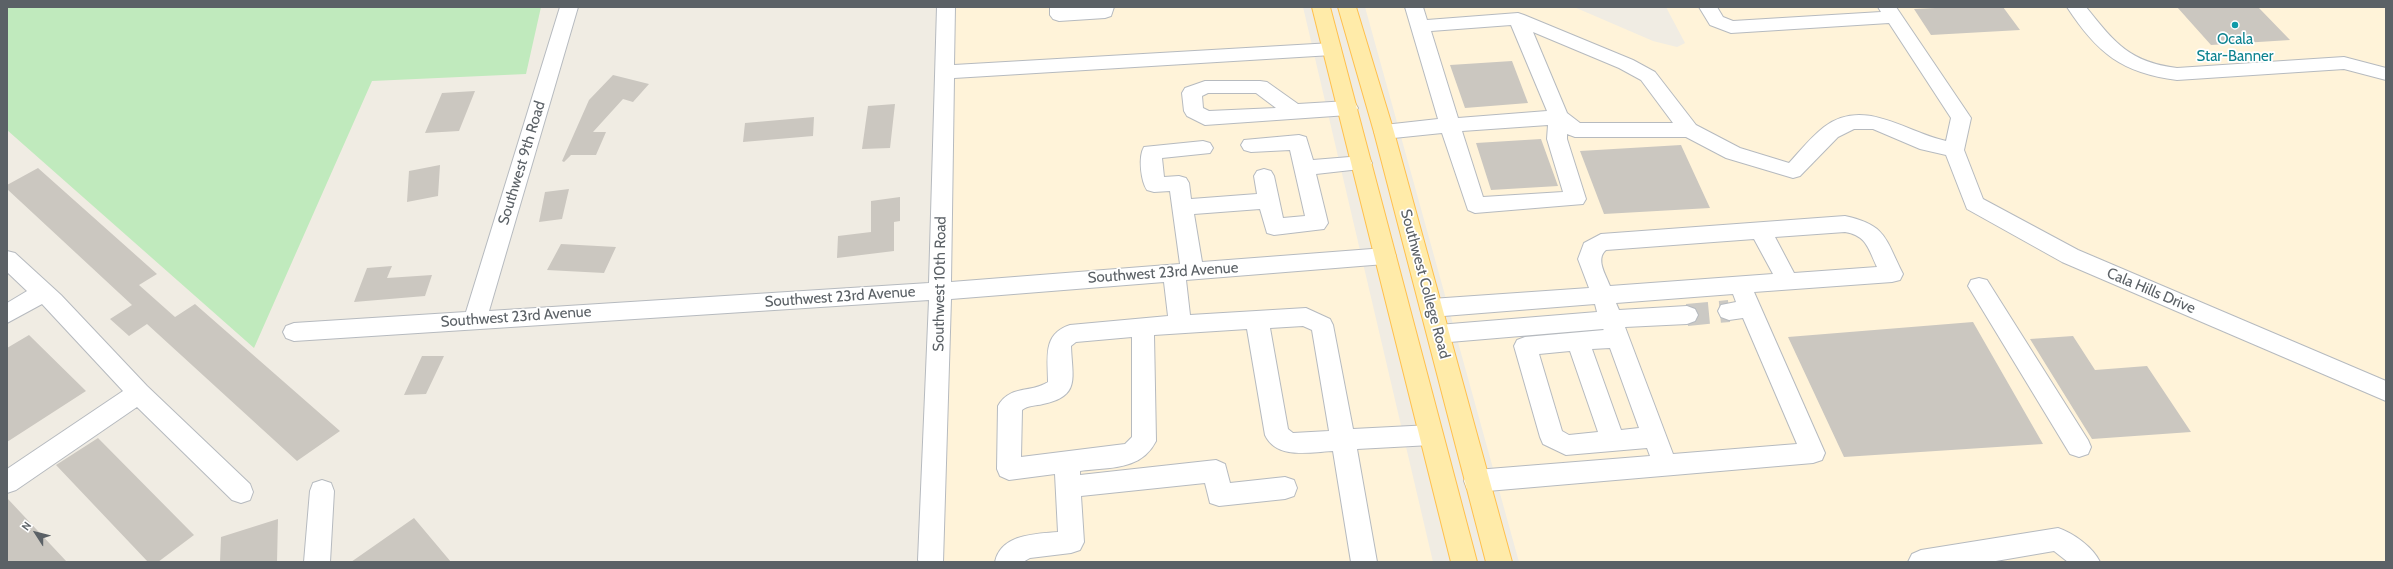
<!DOCTYPE html>
<style>
body{margin:0}
#map{position:relative;width:2393px;height:569px;overflow:hidden;background:#f0ece3;font-family:Cabin,sans-serif}
canvas{display:block}
.frame{position:absolute;inset:0;border:8px solid #5b6166;pointer-events:none}
.north{position:absolute;left:16px;top:513px;width:40px;height:40px;-webkit-text-stroke:3px #fff;paint-order:stroke;rotate:306deg;font-size:11px;font-weight:700;line-height:16px;text-align:center;color:#5b6166}
.north::after{content:'';display:block;margin:auto;width:14px;height:18px;background:#5b6166;clip-path:polygon(50% 0,100% 100%,50% 72%,0 100%)}
</style>
<div id="map">
<canvas width="2393" height="569"></canvas>
<div class="frame"></div>
<div class="north">N</div>
</div>
<script>
const context = document.querySelector('canvas').getContext('2d');
context.lineJoin = 'round';
function fillPath(path, color) {
  context.fillStyle = color;
  context.fill(path, 'evenodd');
}
function strokePath(path, color, width, dash) {
  context.strokeStyle = color;
  context.lineWidth = width;
  context.lineCap = dash ? 'butt' : 'round';
  context.setLineDash(dash || []);
  context.stroke(path);
}
function drawText(font, color, halo, rows, align = 'center') {
  context.font = font + ' Cabin,sans-serif';
  context.lineWidth = 3.5;
  context.setLineDash([]);
  context.textBaseline = 'middle';
  context.strokeStyle = halo;
  context.fillStyle = color;
  for (const [text, x, y, turn = 0] of rows) {
    context.save();
    context.translate(x, y);
    context.rotate((+turn || 0) * Math.PI / 180);
    context.textAlign = isNaN(turn) ? turn : align;
    if (halo) context.strokeText(text, 0, 0);
    context.fillText(text, 0, 0);
    context.restore();
  }
}
fillPath(new Path2D(`
 M955 7H1303L1433 562H936Z
 M1365 7H1574L1653 41 1677 47 1685 43 1666 7H2386V562H1519Z`), '#fff3d9');
fillPath(new Path2D(`
 M7 7H541L526 74 372 81 254 348 7 130Z`), '#c0eabd');
fillPath(new Path2D(`
 M1956 7H2003L2020 30 1931 35 1914 9Z
 M2177 7H2258L2290 40 2211 45Z
 M1512 61 1528 103 1465 108 1450 65Z
 M613 75 649 84 633 102 623 99 593 132H606L596 155H571L564 162 562 161 589 100Z
 M475 91 459 131 425 133 442 93Z
 M895 104 890 148 862 149 868 106Z
 M814 117 813 136 743 142 745 123Z
 M1541 139 1558 186 1491 190 1476 143Z
 M1681 145 1710 208 1604 214 1580 151Z
 M440 165 438 196 407 202 409 171Z
 M38 168 157 274 139 285 175 317 195 304 340 431 297 461 147 324 129 336 110 319 132 305 7 189V185Z
 M569 189 562 219 539 222 545 192Z
 M900 197V221L894 222V251L837 258 838 236 871 232V201Z
 M561 244 616 247 604 273 547 270Z
 M392 266 387 278 432 275 425 296 354 302 367 268Z
 M1973 322 2043 444 1844 457 1788 337Z
 M29 335 86 391 7 442V348Z
 M2073 336 2095 370 2147 366 2191 432 2092 439 2030 339Z
 M422 356H444L426 394 404 395Z
 M98 438 194 535 158 562H148L56 465Z
 M7 498 67 562H7Z
 M414 518 451 562H351Z
 M278 519 277 562H220L221 537Z`), '#cbc7c0');
strokePath(new Path2D(`
 M1687 315 1729 311`), '#cbc9c4', 22, [22, 11]);
const minor = new Path2D(`
 M560 7H578L489 311 929 283 937 7H955L954 65 1332 43 1339 45 1341 49 1339 53 1332 55 954 78 951 282 1180 264 1170 191 1154 192 1147 190C1141 181 1138 157 1144 147L1203 141 1210 143 1213 148 1210 153 1162 158 1164 177 1179 176 1186 178 1189 183 1191 199 1257 194 1254 176 1257 171 1264 169 1271 171 1274 176 1283 218 1305 216 1290 150 1251 152 1244 150 1241 145 1244 140 1299 135 1306 137 1313 160 1362 156 1369 158 1372 163 1369 168 1316 174 1328 223 1324 229 1274 235 1267 233 1260 209 1194 214 1202 262 1385 248 1393 250 1396 256 1393 262 1385 264 1186 280 1190 315 1306 308 1330 319 1333 325 1353 429 1431 425 1440 428 1443 435 1440 442 1431 445 1357 449 1377 562H1351L1333 451C1310 452 1277 460 1265 435L1247 329 1154 335 1156 441C1141 471 1109 467 1080 471V475L1216 460 1225 464 1230 483 1285 477 1294 480 1297 488 1294 496 1285 499 1219 506 1210 503 1205 483 1081 496 1084 542 1080 550 1071 553 1030 558 1023 562H995C1001 534 1035 534 1058 532L1055 474 1009 480 1000 476 997 469 998 406C1009 385 1032 393 1048 382 1048 358 1042 334 1070 325L1168 316 1164 282 951 299 943 562H919L918 560 929 300 294 341 286 338 283 332 286 326 294 323 466 312ZM1303 326 1312 330 1329 431 1293 433 1288 429 1270 328ZM1132 337V437L1125 444 1021 457 1022 410C1028 405 1036 406 1043 404 1081 396 1072 378 1071 346L1076 342Z
 M1050 7H1114L1111 16 1105 18 1059 21 1053 19 1050 15Z
 M1405 7H1423L1427 20 1518 13 1524 15 1633 60 1655 72 1696 125 1740 148 1789 163C1800 151 1811 137 1824 127 1864 97 1905 132 1946 141L1951 118 1889 23 1731 33 1710 25 1699 7H1717L1723 17 1733 21 1881 12 1878 7H1896L1971 118 1964 150 1983 199 2078 250 2386 381V401L2062 262 1967 209 1946 155 1920 149 1873 129H1854L1838 137 1800 176 1793 178 1726 158 1686 137H1575L1567 134V139L1586 199 1583 204 1475 213 1468 210 1442 133 1384 139 1377 137 1374 132 1377 127 1384 125 1438 119ZM1511 25 1547 111 1458 118 1431 31ZM1533 32 1619 68 1641 80 1673 123H1580L1567 113ZM1548 125 1547 139 1563 192 1483 197 1462 131Z
 M2067 7H2086C2115 43 2129 62 2177 68L2344 57 2386 68V80L2344 69 2177 80C2122 73 2097 53 2067 7Z
 M1205 81H1260L1267 82 1298 104 1348 101 1355 103 1358 108 1355 113 1348 115 1205 125 1187 116 1184 111 1182 93 1185 88ZM1208 93H1256L1276 108 1209 111 1203 108 1202 96Z
 M1845 216C1887 225 1885 239 1903 274L1900 280 1892 282 1754 292 1825 453 1822 460 1813 463 1476 492 1467 489 1464 481 1467 473 1476 470 1650 456 1647 448 1566 455 1543 444 1540 437 1514 346 1517 340 1525 337 1604 330 1603 329 1438 343 1430 340 1427 334 1430 328 1438 325 1597 312 1595 304 1431 317 1423 314 1420 308 1423 302 1431 299 1589 288 1578 259 1584 243 1601 234ZM1845 232C1867 236 1868 248 1877 267L1794 273 1775 237ZM1754 239 1773 274 1610 286C1606 275 1595 259 1606 250ZM1733 294 1736 302 1721 305 1718 311 1721 317 1729 320 1743 318 1797 444 1673 454 1625 327 1687 324 1695 321 1698 315 1695 309 1687 306 1619 310 1616 303ZM1610 348 1639 428 1621 430 1592 349ZM1570 351 1598 432 1569 435 1562 431 1539 354Z
 M7 251 15 253 61 295 147 386 250 484 253 492 250 500 241 503 232 500 137 407 16 490 7 493V469L123 391 42 304 7 323V303L27 291 7 272Z
 M1979 278 1987 280 2088 440 2091 447 2088 454 2079 457 2070 454 1968 286 1971 280Z
 M322 480 331 483 334 491 330 562H304L310 491 313 483Z
 M2058 528C2073 533 2093 547 2100 562H2068L2054 551 1990 562H1908L1912 554 1921 550Z`);
const major = new Path2D(`
 M1312 7H1330L1477 562H1451Z
 M1338 7H1356L1394 132 1512 562H1486L1374 132Z`);
strokePath(minor, '#b6babf', 2);
strokePath(major, '#ffc04d', 2);
fillPath(minor, '#fff');
fillPath(major, '#ffeba9');
for (const [x, y, r, color] of [
 [2235,25,4,"#0f9aa8"]
]) {
  const dot = new Path2D();
  dot.arc(x, y, r, 0, 2 * Math.PI);
  context.fillStyle = color;
  context.fill(dot);
  strokePath(dot, '#fff', 1.5);
}
drawText('15px', '#0d838f', '#fff', [
 ["Ocala",2235,40],
 ["Star-Banner",2235,57]
]);
drawText('15px', '#5b6166', '#fff', [
 ["Southwest 9th Road",522,163,-73],
 ["Southwest 23rd Avenue",1163,273,-4],
 ["Southwest 10th Road",940,284,-89],
 ["Southwest College Road",1425,284,75],
 ["Cala Hills Drive",2151,291,23],
 ["Southwest 23rd Avenue",840,297,-4],
 ["Southwest 23rd Avenue",516,317,-4]
]);
</script>
